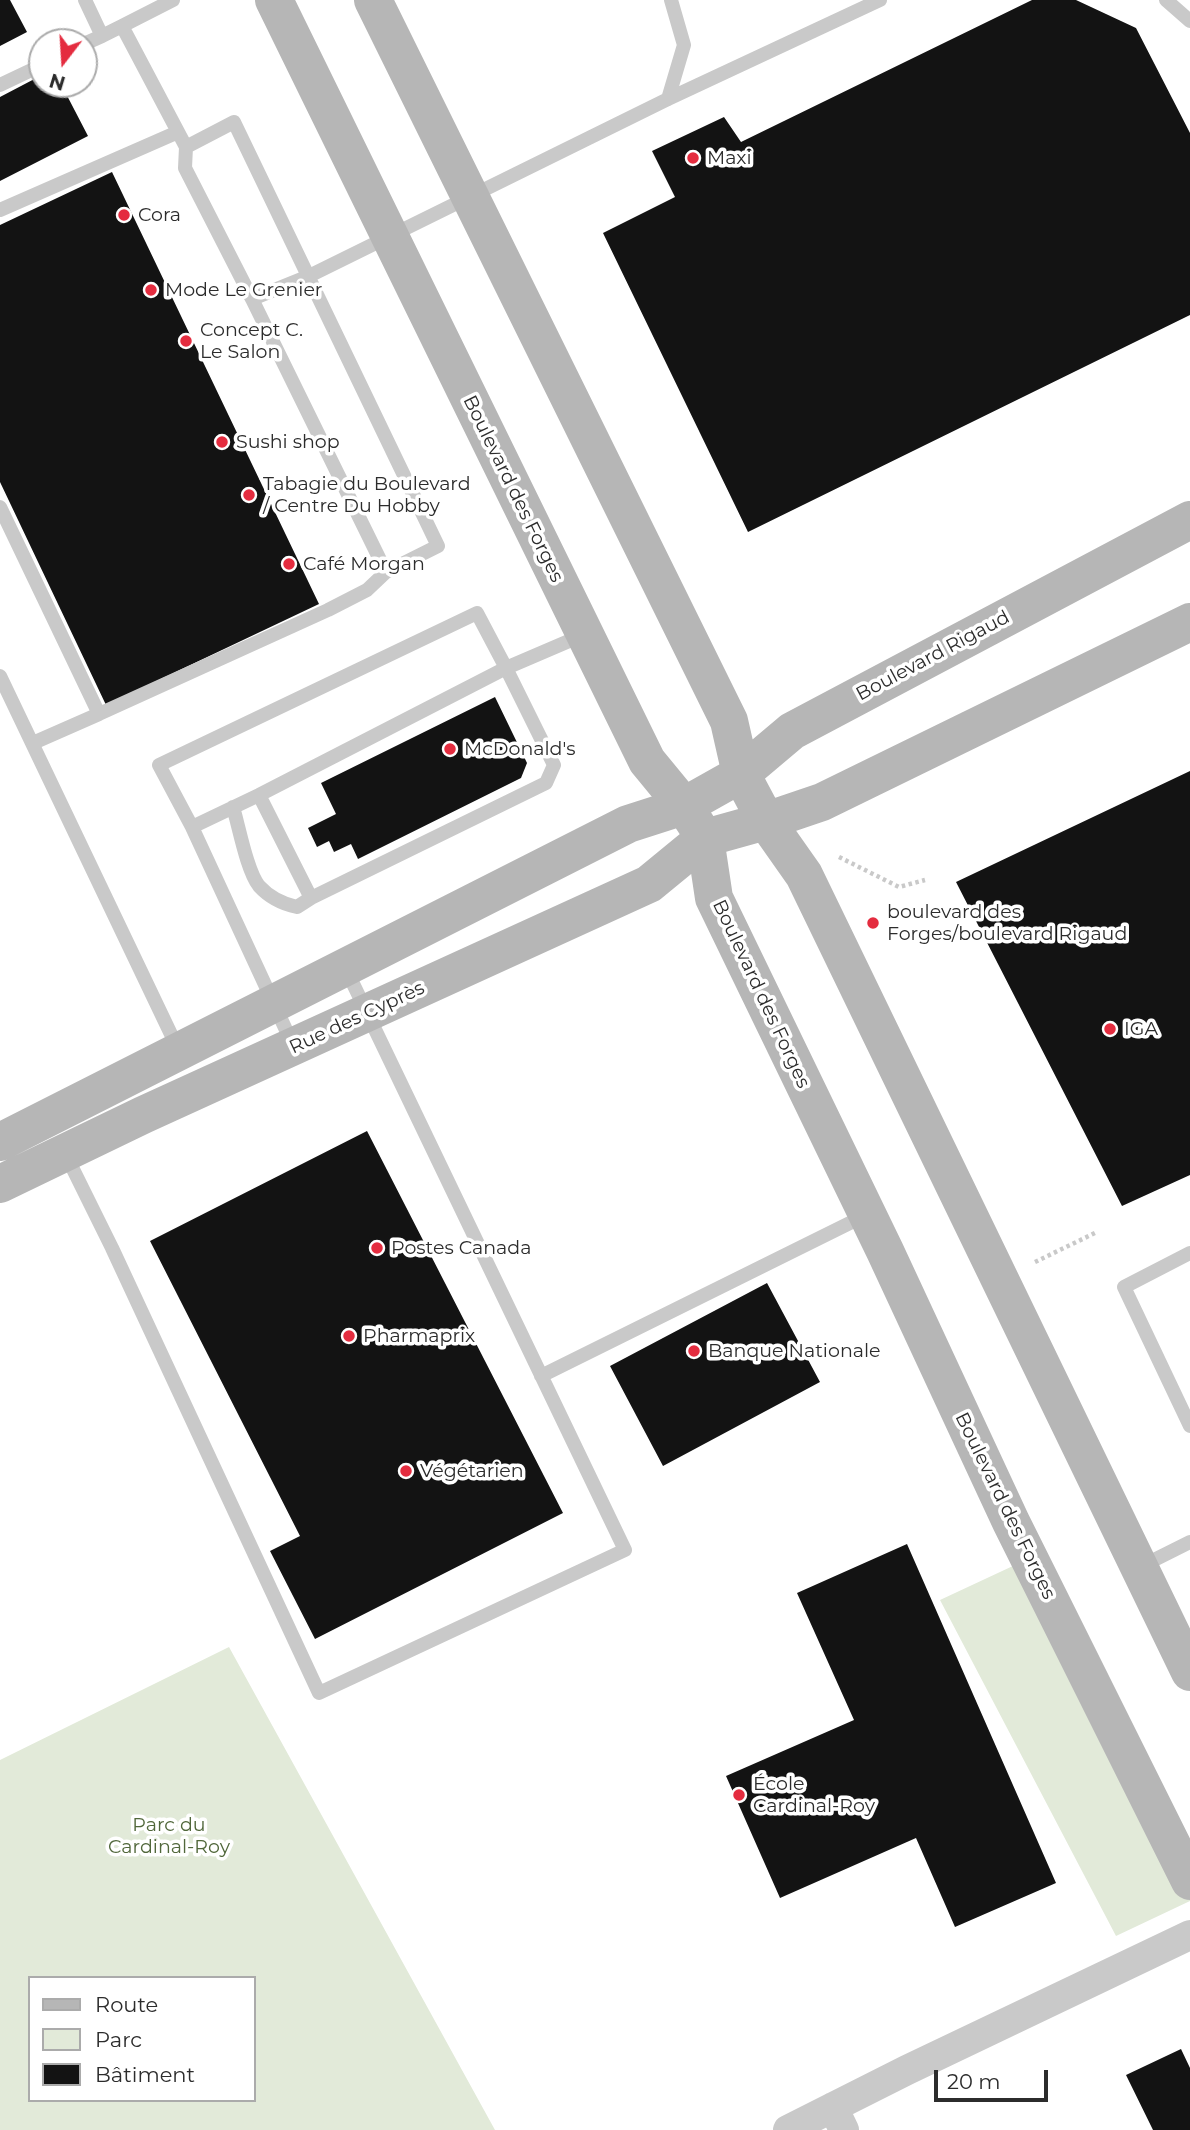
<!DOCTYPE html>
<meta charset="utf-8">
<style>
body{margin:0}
#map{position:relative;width:1190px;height:2130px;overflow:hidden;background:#fff;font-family:Montserrat,sans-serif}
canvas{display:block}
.legend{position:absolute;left:28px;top:1976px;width:228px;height:126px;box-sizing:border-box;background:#fff;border:2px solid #ababab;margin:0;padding:9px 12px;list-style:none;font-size:21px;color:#2c2c2c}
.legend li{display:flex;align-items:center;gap:14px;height:35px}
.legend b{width:35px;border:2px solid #ababab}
.north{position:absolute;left:28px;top:28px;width:70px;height:70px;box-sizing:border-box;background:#fff;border:2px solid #ababab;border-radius:50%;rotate:197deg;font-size:19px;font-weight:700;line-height:28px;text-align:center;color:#2c2c2c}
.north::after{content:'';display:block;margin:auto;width:24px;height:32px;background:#e42c3f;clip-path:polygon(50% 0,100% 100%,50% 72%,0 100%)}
.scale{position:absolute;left:934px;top:2070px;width:114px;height:32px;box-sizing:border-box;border:4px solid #2c2c2c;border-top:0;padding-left:9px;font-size:21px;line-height:24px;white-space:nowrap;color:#2c2c2c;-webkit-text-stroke:5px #fff;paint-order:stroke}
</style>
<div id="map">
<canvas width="1190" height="2130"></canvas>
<ul class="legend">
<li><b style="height:9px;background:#b6b6b6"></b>Route</li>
<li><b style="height:19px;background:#e2ead9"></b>Parc</li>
<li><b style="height:19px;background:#131313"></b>Bâtiment</li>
</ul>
<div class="north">N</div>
<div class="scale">20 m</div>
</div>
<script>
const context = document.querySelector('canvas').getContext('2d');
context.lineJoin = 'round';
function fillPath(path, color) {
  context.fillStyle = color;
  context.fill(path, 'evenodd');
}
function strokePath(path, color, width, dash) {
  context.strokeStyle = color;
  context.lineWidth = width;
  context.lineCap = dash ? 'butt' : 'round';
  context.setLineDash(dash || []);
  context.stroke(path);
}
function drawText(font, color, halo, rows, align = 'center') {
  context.font = font + ' Montserrat,sans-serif';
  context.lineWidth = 7;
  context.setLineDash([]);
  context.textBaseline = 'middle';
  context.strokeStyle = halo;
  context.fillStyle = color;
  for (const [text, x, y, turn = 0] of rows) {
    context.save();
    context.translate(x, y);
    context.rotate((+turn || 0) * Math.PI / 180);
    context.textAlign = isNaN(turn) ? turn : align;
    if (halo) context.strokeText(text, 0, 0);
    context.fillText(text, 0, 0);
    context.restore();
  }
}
fillPath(new Path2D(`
 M1030 1558 1190 1883V1901L1116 1936 940 1600Z
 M229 1647 495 2130H0V1760ZM30 1978H254V2100H30Z`), '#e2ead9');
fillPath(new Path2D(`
 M0 0H10L27 32 0 46Z
 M1032 0H1076L1136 28 1190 133V315L748 532 603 233 675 197 652 151 724 117 741 142Z
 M42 75V84H61L88 136 0 181V97Z
 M112 172 319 604 106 705 0 482V225Z
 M495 697 527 763 521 778 358 859 351 844 334 852 329 841 317 847 308 828 336 814 321 783Z
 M1190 771V1175L1122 1206 956 882Z
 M367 1131 563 1513 315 1639 270 1551 300 1536 150 1241Z
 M767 1283 820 1382 663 1466 610 1366Z
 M907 1544 1056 1883 955 1927 916 1838 780 1898 726 1776 854 1720 797 1593Z
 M1181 2049 1190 2068V2130H1153L1126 2075Z`), '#131313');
strokePath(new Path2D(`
 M839 857 899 887 925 880
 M1035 1262 1097 1232`), '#c9c9c9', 4.5, [3.5, 3.5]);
strokePath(new Path2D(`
 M85 0 102 36 122 26
 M173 0 122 26 186 147
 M1166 0 1190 21
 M84 44 102 36
 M0 85 42 65
 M668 99 684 45 671 0
 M0 210 178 132
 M252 299 185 168 186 147 234 122 438 546 386 572 252 299 309 276 668 99 880 0
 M0 507 99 714 328 610 367 590 386 572
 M0 676 179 1051
 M33 743 99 714
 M259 795 311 898
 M233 807C239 827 247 871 259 886 269 897 283 904 297 907L311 898 546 783 554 765 506 668 583 635
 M192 827 259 795 506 668 477 613 159 765 192 827 293 1045
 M65 1153 112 1248 319 1693 625 1550 346 969
 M1190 1253 1124 1287 1190 1426
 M541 1376 866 1215
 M1140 1567 1190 1542`), '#c9c9c9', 14);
strokePath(new Path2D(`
 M833 2107 844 2130
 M788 2130 907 2070 1190 1935`), '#c9c9c9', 30);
strokePath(new Path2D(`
 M274 0 647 761 684 806 705 838 714 898 885 1251 1011 1522 1190 1881
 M373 0 729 721 741 774 766 821 804 875 1190 1672
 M0 1142 628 824 684 806 741 774 792 731 1190 520
 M0 1184 143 1115 649 884 705 838 766 821 822 802 1190 622`), '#b6b6b6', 38);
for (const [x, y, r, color] of [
 [693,158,7,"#e42c3f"],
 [124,215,7,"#e42c3f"],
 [151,290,7,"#e42c3f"],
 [186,341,7,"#e42c3f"],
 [222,442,7,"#e42c3f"],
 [249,495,7,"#e42c3f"],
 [289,564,7,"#e42c3f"],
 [450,749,7,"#e42c3f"],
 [873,923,7,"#e42c3f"],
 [1110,1029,7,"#e42c3f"],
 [377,1248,7,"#e42c3f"],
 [349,1336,7,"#e42c3f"],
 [694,1351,7,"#e42c3f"],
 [406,1471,7,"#e42c3f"],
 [739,1795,7,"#e42c3f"]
]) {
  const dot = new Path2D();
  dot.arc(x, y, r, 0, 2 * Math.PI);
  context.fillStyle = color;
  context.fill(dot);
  strokePath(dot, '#fff', 2.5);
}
drawText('19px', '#2c2c2c', '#fff', [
 ["Maxi",707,158],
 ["Cora",138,215],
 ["Mode Le Grenier",165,290],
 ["Concept C.",200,330],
 ["Le Salon",200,352],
 ["Sushi shop",236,442],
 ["Tabagie du Boulevard",263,484],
 ["/ Centre Du Hobby",263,506],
 ["Café Morgan",303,564],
 ["McDonald's",464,749],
 ["boulevard des",887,912],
 ["Forges/boulevard Rigaud",887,934],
 ["IGA",1124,1029],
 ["Postes Canada",391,1248],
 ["Pharmaprix",363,1336],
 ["Banque Nationale",708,1351],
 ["Végétarien",420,1471],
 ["École",753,1784],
 ["Cardinal-Roy",753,1806]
], 'left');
drawText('19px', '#2c2c2c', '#fff', [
 ["Boulevard des Forges",513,489,64],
 ["Boulevard Rigaud",933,656,-28],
 ["Boulevard des Forges",761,994,65],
 ["Rue des Cyprès",357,1018,-25],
 ["Boulevard des Forges",1005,1506,64]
]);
drawText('19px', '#50673a', '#fff', [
 ["Parc du",169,1825],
 ["Cardinal-Roy",169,1847]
]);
</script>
